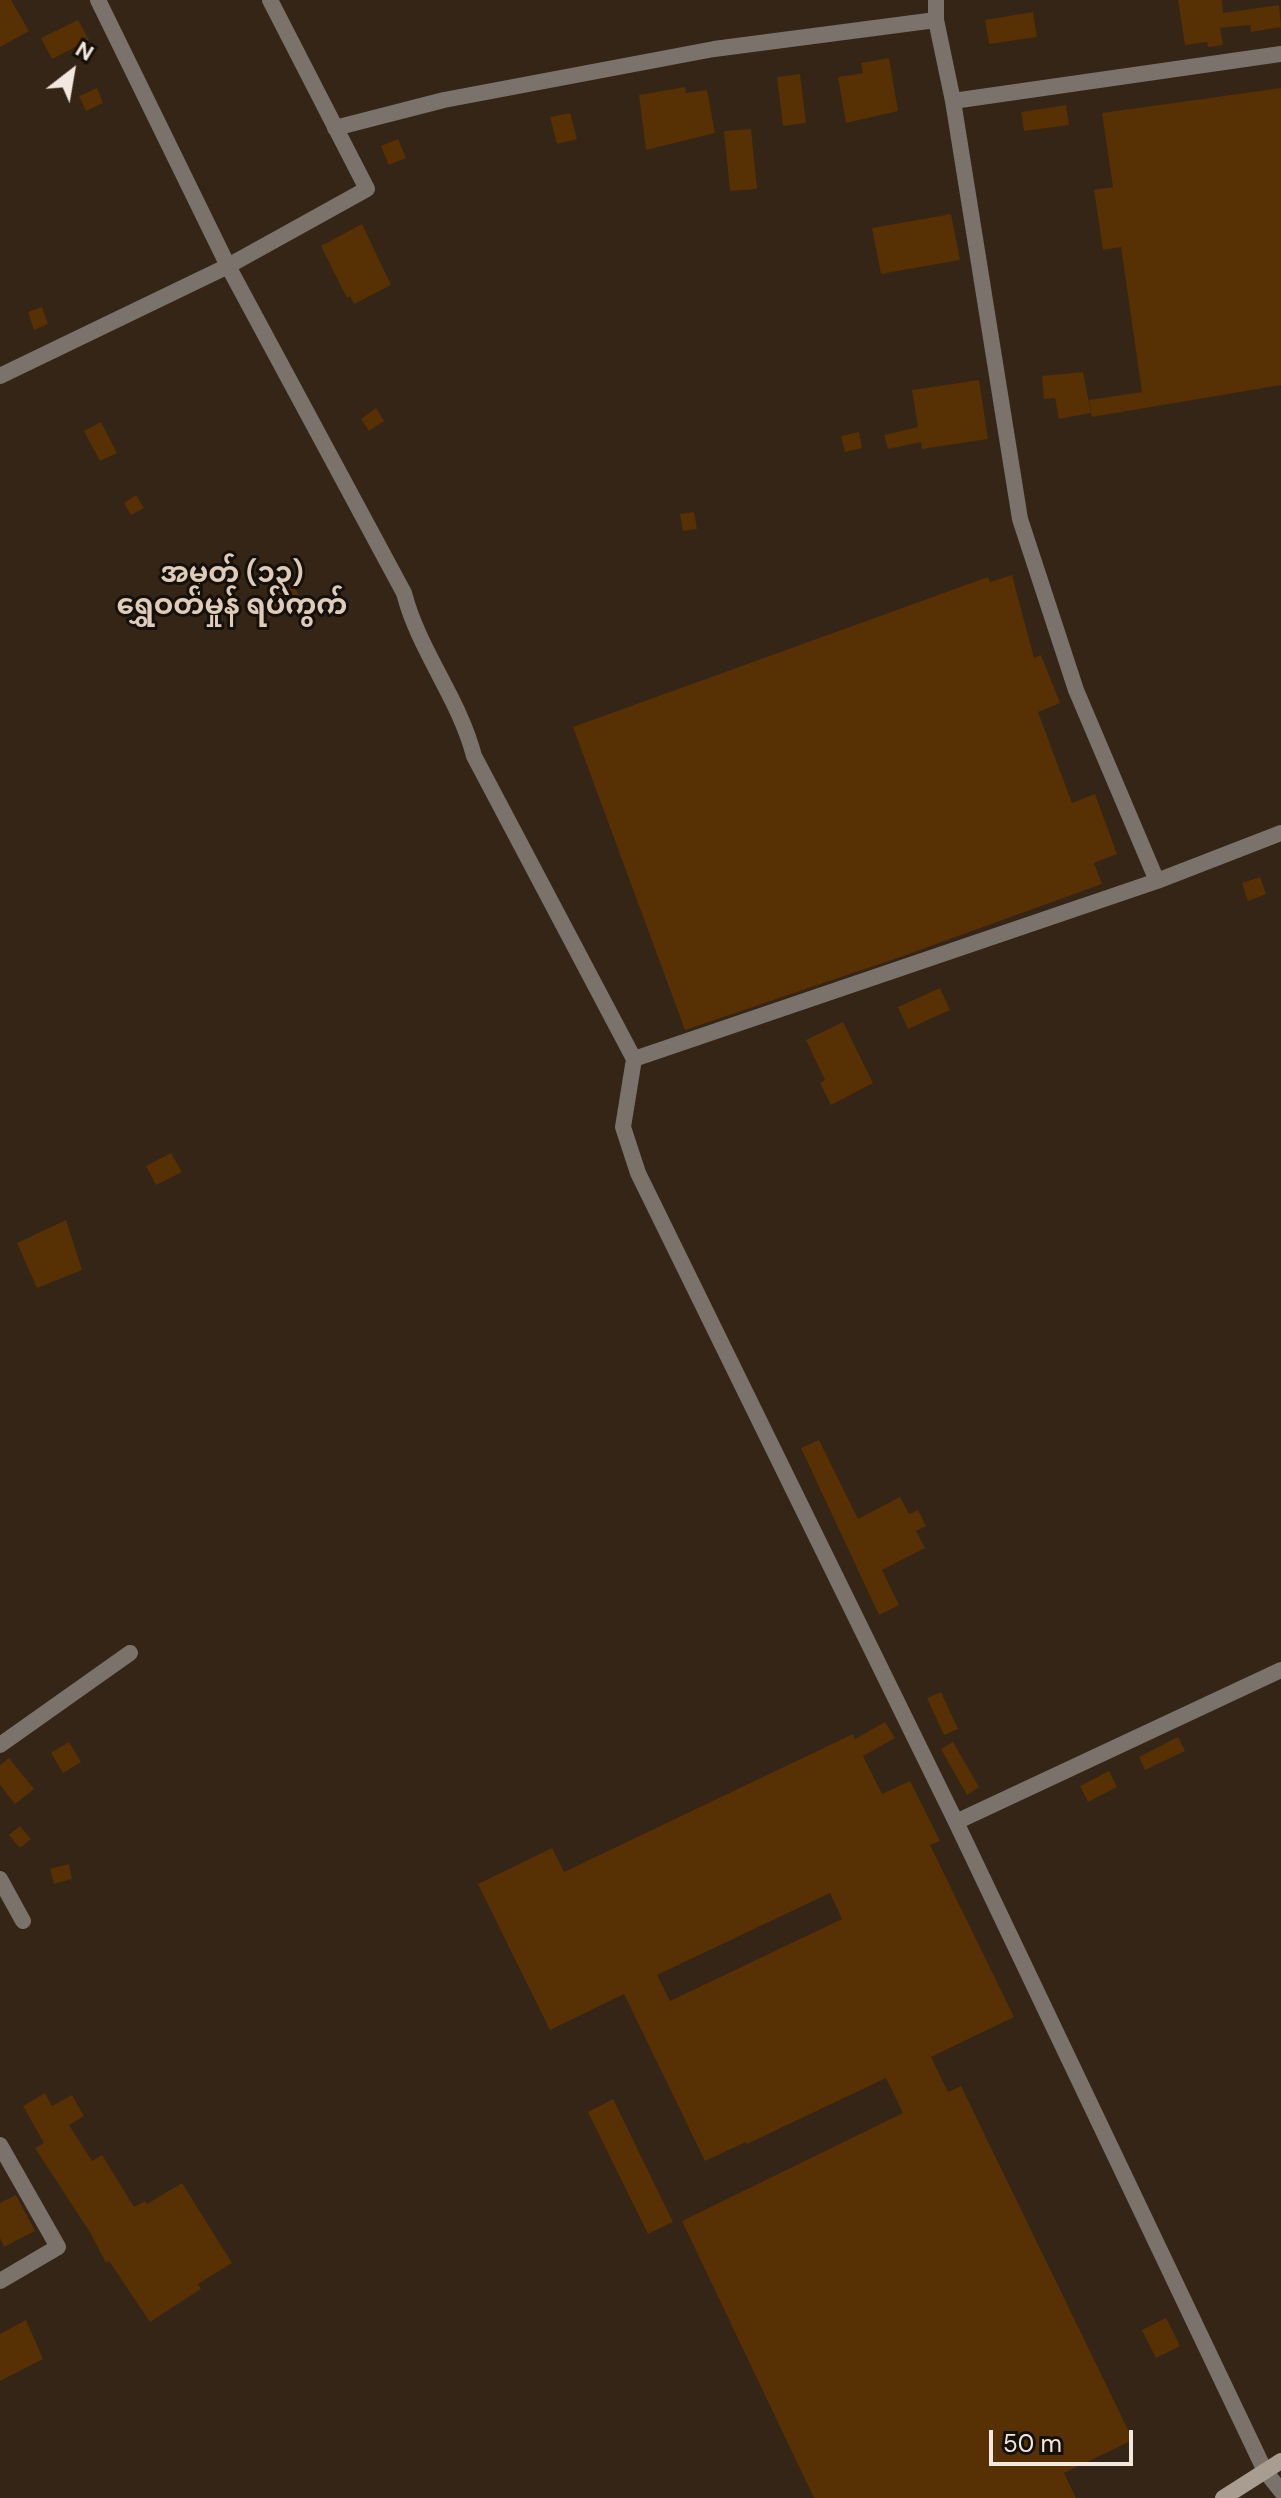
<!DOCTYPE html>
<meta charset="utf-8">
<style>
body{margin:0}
#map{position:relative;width:1281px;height:2498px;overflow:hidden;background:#342517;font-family:"DM Sans",sans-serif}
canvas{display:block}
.north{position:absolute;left:32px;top:32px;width:80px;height:80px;-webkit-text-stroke:6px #16100a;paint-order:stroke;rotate:31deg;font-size:22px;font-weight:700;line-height:32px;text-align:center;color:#f3e8e0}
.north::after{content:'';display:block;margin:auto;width:28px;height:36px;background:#f3e8e0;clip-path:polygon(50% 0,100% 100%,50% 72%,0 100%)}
.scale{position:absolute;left:989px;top:2430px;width:144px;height:36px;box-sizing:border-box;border:4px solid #f3e8e0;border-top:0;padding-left:10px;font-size:24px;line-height:28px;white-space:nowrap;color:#f3e8e0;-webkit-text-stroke:6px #16100a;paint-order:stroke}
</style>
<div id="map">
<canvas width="1281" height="2498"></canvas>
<div class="north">N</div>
<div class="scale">50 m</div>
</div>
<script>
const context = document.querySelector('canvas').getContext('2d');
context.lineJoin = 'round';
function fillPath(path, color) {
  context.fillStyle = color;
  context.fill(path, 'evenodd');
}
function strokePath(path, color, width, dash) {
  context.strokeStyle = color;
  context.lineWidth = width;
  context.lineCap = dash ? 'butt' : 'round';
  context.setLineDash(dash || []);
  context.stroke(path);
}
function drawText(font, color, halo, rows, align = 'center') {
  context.font = font + ' "DM Sans","Noto Sans Myanmar",sans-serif';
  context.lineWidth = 6;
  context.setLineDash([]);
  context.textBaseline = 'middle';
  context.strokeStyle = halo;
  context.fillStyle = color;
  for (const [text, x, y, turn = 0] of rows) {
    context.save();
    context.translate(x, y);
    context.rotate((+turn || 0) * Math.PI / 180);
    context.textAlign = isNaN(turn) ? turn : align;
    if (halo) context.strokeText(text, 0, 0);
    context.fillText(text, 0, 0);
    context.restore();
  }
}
fillPath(new Path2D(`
 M0 0H11L29 31 0 47Z
 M1178 0H1222L1223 13 1279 5 1281 27 1251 32 1250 25 1220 28 1223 45 1208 47 1207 42 1185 45Z
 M1033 12 1037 37 989 44 985 20Z
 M78 20 89 40 52 59 41 38Z
 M889 58 898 111 846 123 838 77 863 73 861 63Z
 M800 74 806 123 783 126 777 77Z
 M685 87 686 93 707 90 715 133 646 150 639 95Z
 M97 88 103 103 86 111 79 96Z
 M1281 88V385L1092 417 1089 400 1142 392 1121 247 1103 250 1094 190 1113 187 1102 113Z
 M1066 105 1069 125 1024 131 1021 112Z
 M570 113 577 139 557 144 550 117Z
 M751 129 757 189 730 191 724 131Z
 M398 139 406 158 389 165 381 146Z
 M951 214 960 260 881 274 872 228Z
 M362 224 391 285 354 304 350 296 347 298 321 246Z
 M42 307 48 324 34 330 28 312Z
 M1083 372 1091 413 1059 419 1055 398 1044 399 1042 376Z
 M979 380 988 439 922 449 921 442 888 449 884 435 918 427 912 390Z
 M376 408 384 421 369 431 361 419Z
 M101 422 117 453 100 461 84 431Z
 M859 432 862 448 845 452 841 436Z
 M136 495 144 508 131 515 124 503Z
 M694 512 697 529 683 531 680 514Z
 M1012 575 1034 658 1041 655 1060 703 1038 712 1072 803 1095 794 1117 854 1094 863 1102 884 903 956 685 1030 573 727 988 577 990 582Z
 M293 584 301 600 269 618 261 601Z
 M1260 877 1266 894 1248 901 1242 883Z
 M940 988 950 1010 908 1029 898 1007Z
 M843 1022 873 1083 831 1105 820 1083 825 1080 806 1040Z
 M171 1153 182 1172 156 1185 146 1166Z
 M66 1220 82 1270 37 1288 17 1243Z
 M819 1440 858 1519 900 1497 909 1514 918 1510 926 1526 916 1531 925 1548 882 1570 899 1605 879 1615 801 1448Z
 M941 1692 958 1729 944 1735 927 1698Z
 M885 1722 895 1738 863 1756 882 1794 910 1781 940 1841 930 1845 1014 2017 931 2057 948 2092 961 2086 1133 2440 1064 2473 1076 2498H814L682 2221 903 2113 886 2078 747 2144 746 2142 705 2161 624 1994 550 2030 478 1884 552 1848 564 1872 853 1734 855 1739ZM830 1893 842 1919 670 2001 657 1975Z
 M1178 1737 1185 1751 1145 1770 1139 1757Z
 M69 1742 81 1762 63 1773 51 1753Z
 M953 1742 979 1787 967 1795 941 1749Z
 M9 1758 34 1789 15 1804 0 1785V1765Z
 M1109 1771 1117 1787 1088 1802 1080 1786Z
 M20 1826 31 1839 20 1848 9 1835Z
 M69 1864 72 1879 54 1884 50 1869Z
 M45 2093 52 2106 72 2095 84 2116 69 2125 92 2161 102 2155 134 2207 145 2201 147 2204 182 2183 232 2263 198 2284 201 2289 150 2322 109 2261 106 2263 91 2234 35 2148 44 2143 23 2106Z
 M613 2099 673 2222 648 2234 588 2112Z
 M16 2195 35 2231 4 2247 0 2238V2203Z
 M1166 2318 1180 2346 1156 2358 1142 2330Z
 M26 2320 43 2359 0 2381V2334Z`), '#573003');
strokePath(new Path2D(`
 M98 0 228 266 404 593C419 651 459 698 474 756L634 1059 623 1127 638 1173 956 1822 1265 2471 1281 2491
 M936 0V20L953 101 1020 519 1076 690 1157 881
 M953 101 1281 54
 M335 128 444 100 714 49 936 20
 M0 376 228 266 367 189 270 0
 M634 1059 1157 881 1281 833
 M0 1745 130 1653
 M956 1822 1281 1670
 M0 1879 23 1921
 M0 2145 58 2247 0 2281`), '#7a726b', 16);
strokePath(new Path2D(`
 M1223 2498 1281 2461`), '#a99c91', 16);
drawText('bold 28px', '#dfcbba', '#16100a', [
 ["အမှတ် (၁၃)",232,575],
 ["ရွှေဝတ်မှုန် ရပ်ကွက်",232,607]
]);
</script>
